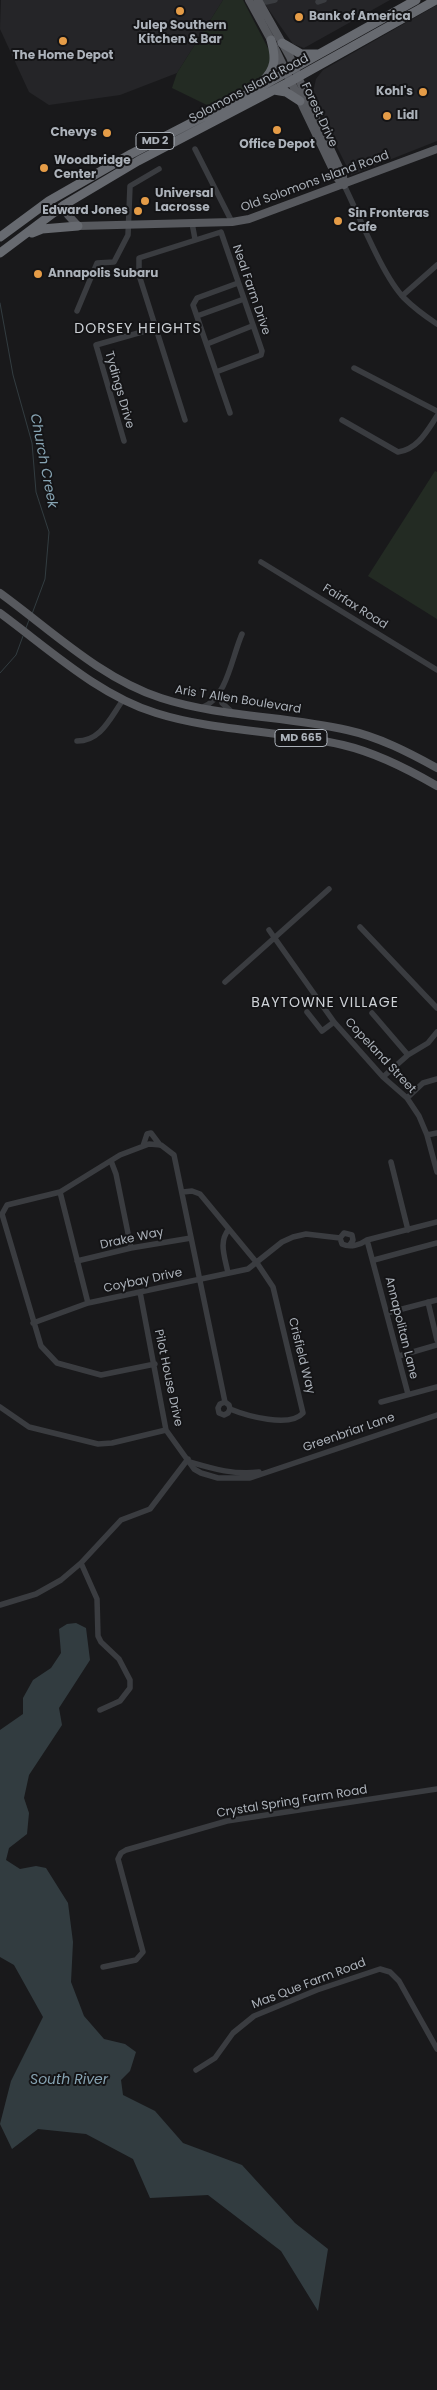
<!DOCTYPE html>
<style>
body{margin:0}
canvas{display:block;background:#19191b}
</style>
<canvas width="437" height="2390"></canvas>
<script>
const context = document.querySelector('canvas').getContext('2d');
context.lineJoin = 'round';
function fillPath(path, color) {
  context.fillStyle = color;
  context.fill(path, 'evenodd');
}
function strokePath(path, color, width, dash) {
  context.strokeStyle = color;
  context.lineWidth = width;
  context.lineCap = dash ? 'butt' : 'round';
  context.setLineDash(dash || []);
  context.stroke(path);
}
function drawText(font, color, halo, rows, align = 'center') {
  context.font = font + ' Poppins,sans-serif';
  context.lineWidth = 4;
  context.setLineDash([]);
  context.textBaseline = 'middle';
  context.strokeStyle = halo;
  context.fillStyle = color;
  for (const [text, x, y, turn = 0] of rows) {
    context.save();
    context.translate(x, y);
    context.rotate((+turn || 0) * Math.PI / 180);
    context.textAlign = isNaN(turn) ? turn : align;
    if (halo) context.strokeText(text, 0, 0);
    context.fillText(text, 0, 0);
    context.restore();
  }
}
fillPath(new Path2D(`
 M1 0H223L177 73 120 95 49 105 29 92 0 29Z
 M262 0H390L304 48 293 44Z
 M437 5V141L351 175 312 97 316 79 323 70Z`), '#252528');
fillPath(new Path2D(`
 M223 0H243L272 56C268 85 231 95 209 106L172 88 177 73Z
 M435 471 437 472V619L368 576Z`), '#232b23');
fillPath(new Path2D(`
 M76 1623 86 1628 90 1660 59 1708 62 1725 29 1775 24 1798 29 1813 27 1834 9 1848 6 1860 20 1869 36 1866 46 1868 68 1903 73 1942 71 1982 84 2016 104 2039 125 2044 136 2052 130 2071 121 2080 123 2095 155 2111 183 2143 242 2165 295 2223 328 2249 318 2311 281 2251 208 2195 150 2198 133 2159 86 2134 38 2129 12 2149 0 2124 11 2081 43 2017 14 1965 0 1957V1730L23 1714V1698L33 1680 51 1668 61 1653 59 1629 67 1624Z`), '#323c40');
strokePath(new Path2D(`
 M0 303 13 375 32 443 36 492 49 532 45 579 32 614
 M26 628 29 620
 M0 673 16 655 23 636`), '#323c40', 1);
strokePath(new Path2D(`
 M260 0 266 2 275 0
 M318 2 324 0
 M195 149 232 222
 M344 185C359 215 382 275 404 298 414 308 425 316 437 324
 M192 223 195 239
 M402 296 437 265
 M77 311 97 263 114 262 128 235 130 186 159 169
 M197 316 244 299
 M207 344 252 326
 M354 368 437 411
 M230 413 193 305 197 298 238 283
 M185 420 139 275V258L221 232 262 351 261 355 216 372
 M342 420 398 452C418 449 427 431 437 416
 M124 441 96 345 156 328
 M261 562 437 670
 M221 694 222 703 232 712
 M203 707C227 698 232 656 242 634
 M77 741C101 741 110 718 123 700
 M360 927 437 1008
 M269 930 334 1022 383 1077 407 1098 419 1116 427 1135 437 1172
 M225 982 329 889
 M307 1012 322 1031 334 1022
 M372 1013 408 1055
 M383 1077 408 1055 428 1043 437 1032
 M407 1098 423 1083 437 1079
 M427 1135 437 1133
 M143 1146 147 1134 151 1133 160 1145
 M111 1161 116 1174 131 1248
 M391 1162 408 1230
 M60 1192 88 1303
 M183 1192 192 1191 200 1194 257 1263 273 1287 303 1413C290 1428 247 1416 230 1409
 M367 1240 408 1394
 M350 1245 353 1240 352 1235 344 1233 340 1238 342 1244C350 1248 360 1245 367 1240L437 1222
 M374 1260 437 1243
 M77 1261 131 1248 191 1238
 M228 1273C225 1257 218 1242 229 1229
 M140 1292 166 1430 194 1469 201 1473 218 1478H250L437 1415
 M428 1302 437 1340
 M387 1313 437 1300
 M33 1323 88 1303 248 1269 282 1242 293 1237 306 1234 340 1238
 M399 1356 437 1345
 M155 1364 101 1375 57 1363 41 1346 2 1214 7 1205 60 1192 120 1155 149 1144 161 1145 174 1155 225 1402 220 1404 218 1408 219 1413 224 1415 228 1413 230 1409 229 1405 225 1402
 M381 1402 437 1387
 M0 1407 29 1427 98 1444 112 1443 166 1430
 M190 1462C214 1469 234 1475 259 1472
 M81 1563 97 1599 98 1636 101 1642 119 1659 130 1680V1688L120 1701 100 1710
 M0 1605 36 1594 61 1580 81 1563 121 1520 150 1509 188 1459
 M103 1967 136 1960 143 1952 118 1859 121 1853 126 1850 227 1821 437 1789
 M196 2070 215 2058 233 2033 254 2016 317 1990 380 1969 390 1972 399 1981 437 2049`), '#3a3c40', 5.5);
strokePath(new Path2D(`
 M249 0 271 40 337 178 344 185
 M258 0 290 57 311 108 343 176 344 185
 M64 205 68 215 78 226 232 222 249 219 437 149
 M0 593C51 630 100 678 161 698 219 717 286 716 347 730 379 737 408 752 437 768
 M0 613C49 649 98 695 156 713 216 732 282 730 343 745 377 753 408 769 437 786`), '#57595e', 8);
strokePath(new Path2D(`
 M282 43 301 54H317
 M262 82C276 69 276 58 271 40
 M274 90 286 92 300 101
 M32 233 42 229 78 226
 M0 237 49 201 131 154 253 91 416 0
 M0 253 64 205 138 161 291 81 436 0`), '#676a70', 9);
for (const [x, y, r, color] of [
 [180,11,5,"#e59c47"],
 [299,17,5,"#e59c47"],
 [63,41,5,"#e59c47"],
 [423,92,5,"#e59c47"],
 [387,116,5,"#e59c47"],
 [277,130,5,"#e59c47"],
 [107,133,5,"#e59c47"],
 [44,168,5,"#e59c47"],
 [145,201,5,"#e59c47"],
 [138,211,5,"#e59c47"],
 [338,221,5,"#e59c47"],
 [38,274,5,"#e59c47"]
]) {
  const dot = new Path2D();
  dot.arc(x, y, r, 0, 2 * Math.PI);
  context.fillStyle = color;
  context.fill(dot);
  strokePath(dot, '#141416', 2);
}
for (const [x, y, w] of [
 [155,141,38],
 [301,738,52]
]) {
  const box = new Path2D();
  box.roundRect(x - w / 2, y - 8.5, w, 17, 4);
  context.fillStyle = '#141416';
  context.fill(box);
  strokePath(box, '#acb2ba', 1);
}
drawText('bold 11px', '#acb2ba', null, [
 ["MD 2",155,141],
 ["MD 665",301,738]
]);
drawText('bold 12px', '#acb2ba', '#141416', [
 ["Bank of America",309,17],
 ["Julep Southern",180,26,"center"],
 ["Kitchen & Bar",180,40,"center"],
 ["The Home Depot",63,56,"center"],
 ["Kohl's",413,92,"right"],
 ["Lidl",397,116],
 ["Chevys",97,133,"right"],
 ["Office Depot",277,145,"center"],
 ["Woodbridge",54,161],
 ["Center",54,175],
 ["Universal",155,194],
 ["Lacrosse",155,208],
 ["Edward Jones",128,211,"right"],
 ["Sin Fronteras",348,214],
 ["Cafe",348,228],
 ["Annapolis Subaru",48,274]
], 'left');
drawText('12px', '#acb2ba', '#141416', [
 ["Solomons Island Road",249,89,-28],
 ["Forest Drive",319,115,65],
 ["Old Solomons Island Road",315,182,-20],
 ["Neal Farm Drive",251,290,71],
 ["Tydings Drive",119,390,74],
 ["Fairfax Road",355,607,32],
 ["Aris T Allen Boulevard",238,700,9],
 ["Copeland Street",380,1056,47],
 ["Drake Way",132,1239,-12],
 ["Coybay Drive",143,1281,-12],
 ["Annapolitan Lane",401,1328,76],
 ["Crisfield Way",301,1356,76],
 ["Pilot House Drive",168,1378,78],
 ["Greenbriar Lane",349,1433,-19],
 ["Crystal Spring Farm Road",292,1802,-9],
 ["Mas Que Farm Road",309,1984,-21]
]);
context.letterSpacing = '1px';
drawText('14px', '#cdd1d6', '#141416', [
 ["DORSEY HEIGHTS",138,329],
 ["BAYTOWNE VILLAGE",325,1003]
]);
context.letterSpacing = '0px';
drawText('italic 14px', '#86a3b2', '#141416', [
 ["Church Creek",43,461,79],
 ["South River",69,2080]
]);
</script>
